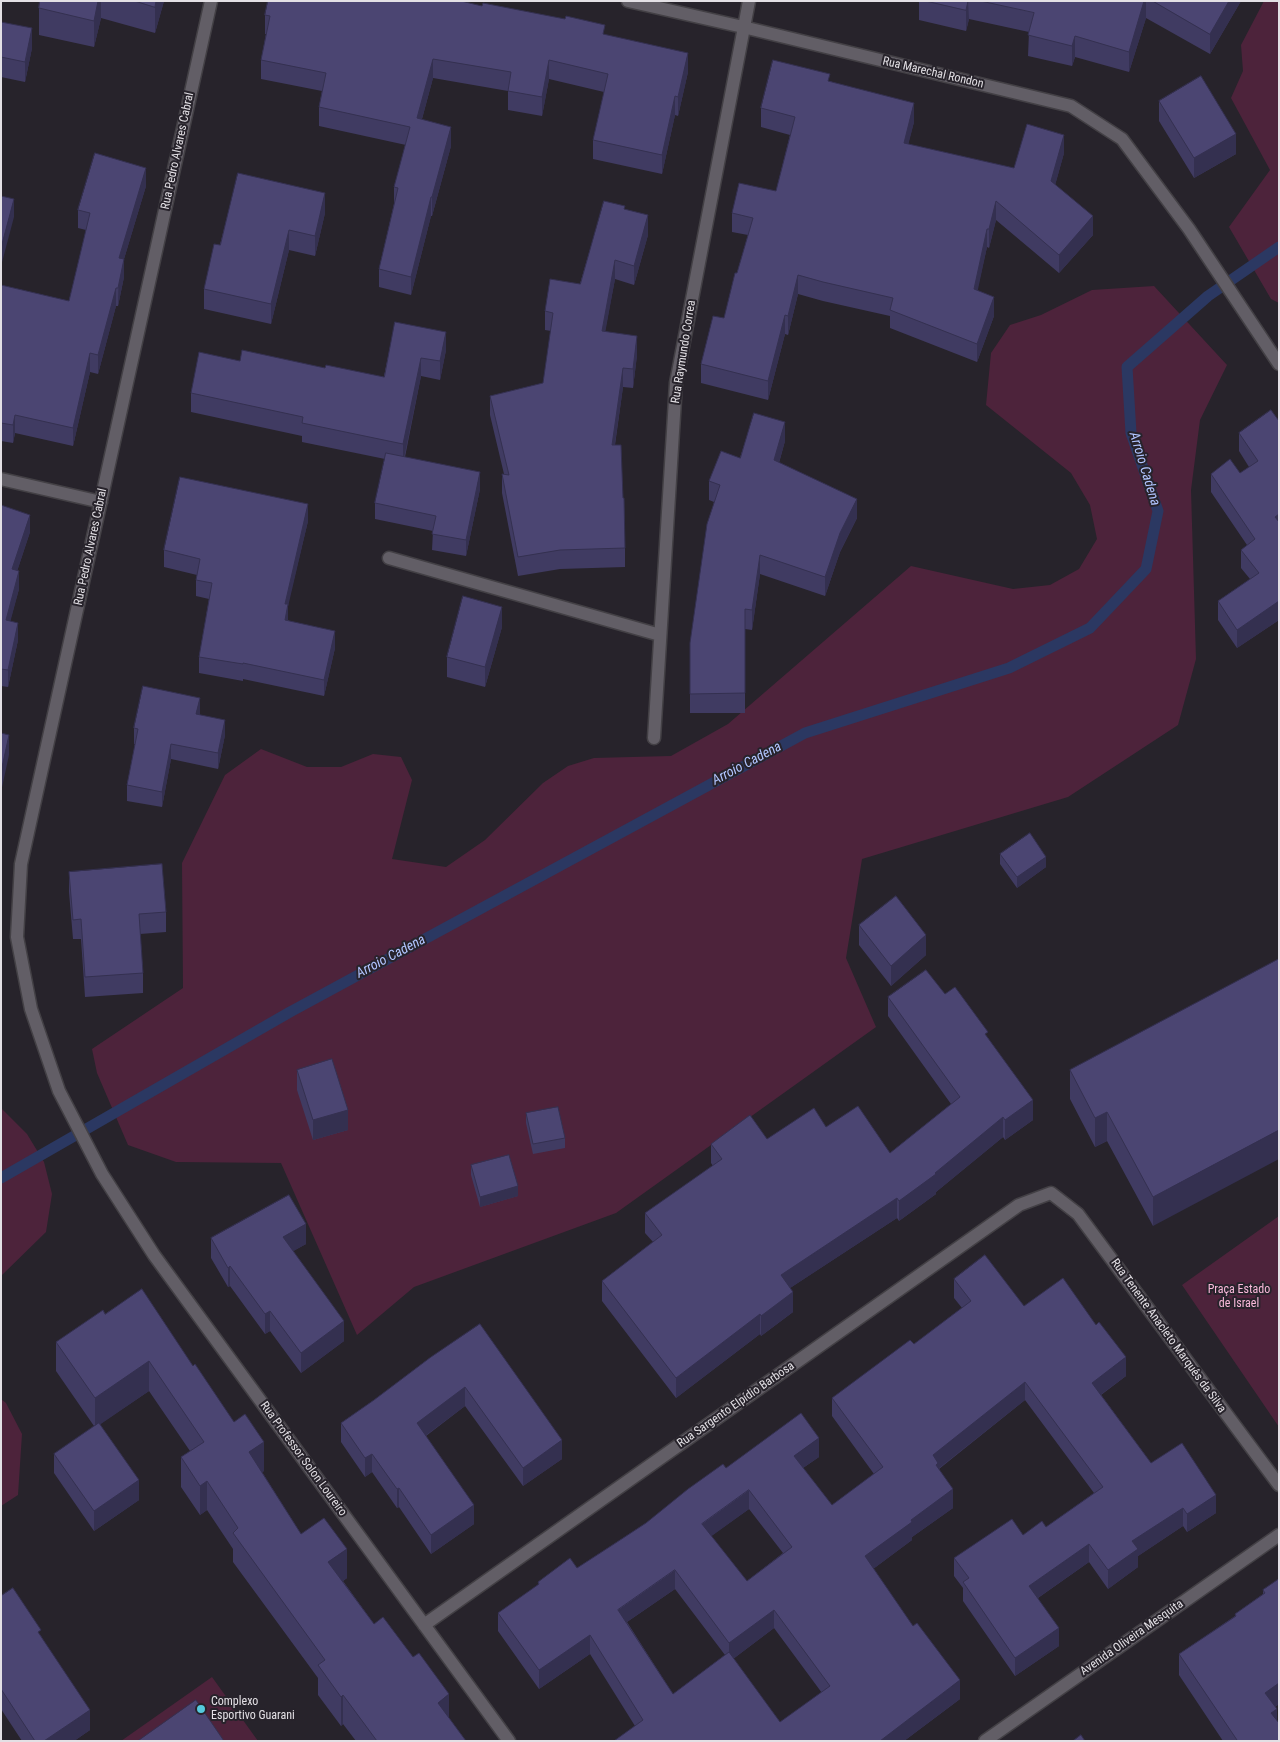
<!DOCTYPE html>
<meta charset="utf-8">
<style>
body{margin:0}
#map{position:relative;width:1280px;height:1742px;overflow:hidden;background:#27232b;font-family:"Roboto Condensed",sans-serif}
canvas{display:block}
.frame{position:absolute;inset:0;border:2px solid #e3e0e5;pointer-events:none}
</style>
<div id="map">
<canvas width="1280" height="1742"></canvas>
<div class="frame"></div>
</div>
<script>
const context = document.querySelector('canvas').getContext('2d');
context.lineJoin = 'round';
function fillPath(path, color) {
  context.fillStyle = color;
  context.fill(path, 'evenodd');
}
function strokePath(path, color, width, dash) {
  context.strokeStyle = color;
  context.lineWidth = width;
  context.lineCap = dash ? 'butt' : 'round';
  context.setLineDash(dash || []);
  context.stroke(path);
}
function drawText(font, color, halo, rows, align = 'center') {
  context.font = font + ' "Roboto Condensed",sans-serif';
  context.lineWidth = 4;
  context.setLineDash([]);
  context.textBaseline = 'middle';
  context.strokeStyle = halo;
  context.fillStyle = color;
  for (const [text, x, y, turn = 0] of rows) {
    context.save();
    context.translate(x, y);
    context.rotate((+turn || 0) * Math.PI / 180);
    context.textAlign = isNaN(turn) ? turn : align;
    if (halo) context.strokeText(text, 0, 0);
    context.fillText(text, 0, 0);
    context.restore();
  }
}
fillPath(new Path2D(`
 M1264 1H1279V303L1271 299 1229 227 1270 170 1231 98 1243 71 1241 45Z
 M1154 286 1227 365 1200 420 1191 490 1196 659 1178 725 1068 797 862 859 846 958 876 1027 616 1213 414 1287 357 1335 281 1163 176 1162 128 1145 97 1073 92 1049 183 988 182 863 225 775 261 749 307 767H341L373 754 401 757 412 780 392 859 446 867 485 840 543 783 568 766 594 758 671 756 728 724 911 566 1013 589 1050 585 1079 569 1097 539 1090 505 1071 473 986 405 991 353 1010 325 1041 315 1092 290Z
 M1 1108 27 1134 44 1162 52 1194 46 1232 1 1276Z
 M1279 1216V1427L1182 1285Z
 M1 1399 6 1403 22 1434 18 1495 1 1506Z
 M212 1677 258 1741H121Z`), '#4d233b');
strokePath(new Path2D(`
 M1 1178 290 1012 805 733 1009 668 1090 628 1146 569 1158 511 1131 433 1127 367 1208 296 1279 247`), '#2b3862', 11);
const street = new Path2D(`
 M211 1 21 864 17 937 31 1009 59 1091 102 1174 154 1255 509 1741
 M628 1 743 27 1071 106 1122 139 1189 229 1279 364
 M1 479 101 502
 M389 558 660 635
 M654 738 676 383 749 1
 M424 1625 1019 1205 1051 1193 1078 1214 1279 1485`);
const secondary = new Path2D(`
 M985 1741 1279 1535`);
strokePath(street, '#434045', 15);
strokePath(secondary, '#434045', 15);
strokePath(street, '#625e66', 12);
strokePath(secondary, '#625e66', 12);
fillPath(new Path2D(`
 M40 1H164L155 33 101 18 94 47 39 35V8Z
 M919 1H1241L1210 54 1146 18 1129 72 1075 57 1072 66 1028 56 1029 32 969 19 966 31 919 20Z
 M265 15 605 35 688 72 678 116 675 115 662 174 593 159V140L604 92 549 79 542 116 508 110V91L433 78 422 119 451 146 432 216H431L411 295 379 287V269L394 204V187L406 145 319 126V107L322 91 261 79V60L266 34H265Z
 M1 22 32 48 25 82 1 77Z
 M830 81 914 122 908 144 1014 168 1064 153 1055 185 1093 235 1059 273 996 220 989 248 987 247 977 291 994 316 977 362 890 328V316L823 301 798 294 788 335 785 334 768 400 701 383V364L724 318 748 235 732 232V213L776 191 790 135 761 127V108Z
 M1159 101 1236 154 1194 178 1159 121Z
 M146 186 124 259V277L118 306H116L98 374 90 372 73 446 15 433 13 443 1 441V285L69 301 86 230 78 228V210Z
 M625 209 648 235 634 285 615 279 605 331 637 355 633 388 623 387 615 445 623 498 625 548V567L560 569 518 576 502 493V474H504L490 415V396L543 383 551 331 545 330V311L580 284Z
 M325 213 315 256 289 250 271 324 204 309V289L220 245Z
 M395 322 446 350 440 380 421 376 405 457 480 489 466 556 432 550 433 531 375 519V503L385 459 302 442V436L191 412V393L240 361 325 368 384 377Z
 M1279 421V620L1237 648 1218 620V601L1250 579 1241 568V550L1247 545 1211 492V474L1240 473 1249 467 1239 451V433Z
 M785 441 779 463 857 518 840 552 825 596 760 574 752 630 745 629V713H690V643L714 502 709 500V481L740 458Z
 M1 505 30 532 17 571 19 589 10 621 18 640 8 687 1 686Z
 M308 521 288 604V620L335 648 324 696 243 679V681L199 673V657L209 599 196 596V580L197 575 164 567V550Z
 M502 627 485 687 447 677V657Z
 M200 715 225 735 218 769 171 759 162 807 127 801V785L135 744H134V728Z
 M1000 854 1046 867 1017 888 1000 864Z
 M69 872 166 912V932L140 934 143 973V993L85 997 81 939H73L69 892Z
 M859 925 926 955 891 986 859 945Z
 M1279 959 1153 1226 1107 1141 1095 1147 1070 1099V1070Z
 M945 994 988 1038 1033 1120 1005 1140 1003 1137 936 1192V1194L899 1221 897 1218 790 1288 793 1312 761 1336 760 1334 676 1398 602 1301V1281L653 1242 645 1233V1213L713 1166 711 1163V1144L767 1139 826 1127 890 1153 951 1104 888 1016V997Z
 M297 1070 348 1130 313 1140 297 1090Z
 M526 1113 565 1138V1148L533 1154 526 1123Z
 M471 1165 518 1196 480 1207 471 1175Z
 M211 1238 306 1244 293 1251 344 1341 301 1373 270 1331 265 1334 230 1286 228 1287 211 1258Z
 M954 1279 1024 1306 1126 1376 1101 1395 1151 1463 1216 1513 1187 1532 1183 1526 1138 1556V1567L1108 1589 1089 1562 1038 1598 1059 1646 1015 1676 963 1601V1588L954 1576V1558L1046 1527 1094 1493 1025 1400 939 1469 953 1508 912 1537V1540L873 1569 960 1699 904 1741H614L635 1726 590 1654 539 1689 498 1631V1613L538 1585V1582L577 1568 646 1523 726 1468 819 1457 803 1468 832 1505 874 1474 832 1416V1398L914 1344 962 1308 954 1298ZM749 1509 783 1553 747 1581 711 1536ZM675 1589 725 1655 673 1694 627 1622ZM774 1628 822 1693 780 1722 733 1659Z
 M105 1314 264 1471 262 1472 301 1534 347 1578 343 1581 374 1624 449 1718 466 1741H356L343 1724 341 1726 318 1695V1678L233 1562V1549L207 1510 200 1515 181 1487V1457L190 1451 149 1391 100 1424 139 1500 94 1531 54 1473V1454L94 1426 56 1371V1342Z
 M431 1357 562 1459 523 1486 465 1406 426 1436 474 1524 431 1554 399 1507 397 1508 372 1472 365 1477 341 1442V1423L374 1400Z
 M1279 1579V1704L1275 1707 1279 1741H1223L1179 1675V1654L1235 1616V1614L1263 1594V1590Z
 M1 1596 41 1636 90 1730 74 1741H22L1 1709Z`), '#403b62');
fillPath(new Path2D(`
 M98 1H101V18L94 47V21Z
 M156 1H164L155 33V7Z
 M968 1 969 19 966 31V10Z
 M1144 1H1146V18L1129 72V52Z
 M1229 1H1241L1210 54V34Z
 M32 28V48L25 82V62Z
 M1075 36V57L1072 66V46Z
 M688 53V72L678 116V97Z
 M433 59V78L417 137V118Z
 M549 60V79L542 116V97Z
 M675 96V115L662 174V155Z
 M914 103V122L904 162V143Z
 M451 127V146L432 216V197Z
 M1236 134V154L1194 178V158Z
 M1064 135V153L1051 200V181Z
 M146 168V186L124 259V277L118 306 119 258Z
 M325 193V213L315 256V236Z
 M431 197V216L411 295V277Z
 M14 199V217L1 266V248Z
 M996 201V220L989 248V229Z
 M648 215V235L634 285V266Z
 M1093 216V235L1059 273V255Z
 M987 229V247L974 308V289Z
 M289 230V250L271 324V304Z
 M615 260V279L602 350V331Z
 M798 275V294L788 335V316Z
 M116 288V306L98 374V355Z
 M994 297V316L977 362V344Z
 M785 315V334L768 400V381Z
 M446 332V350L440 380V361Z
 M637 336V355L633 388V369Z
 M90 353V372L73 446V428Z
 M421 358V376L403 463V444Z
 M623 368V387L612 464V445Z
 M15 415V433L13 443V425Z
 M785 422V441L774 480V460Z
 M480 472V489L466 556V540Z
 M857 499V518L840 552 825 596V577L840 533Z
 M308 504V521L287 611 288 604V621L285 636V604Z
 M1279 514V533L1275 517Z
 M30 515V532L12 587V569Z
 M760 555V574L752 630V610Z
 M19 571V589L6 638V620Z
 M1279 601V620L1237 648V630Z
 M502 607V627L485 687V667Z
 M18 623V640L8 687V670Z
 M335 631V648L324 696V680Z
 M200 698V714L196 729V714Z
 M225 720V735L218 769V753Z
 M9 735V755L1 792V772Z
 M171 744V759L162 807V792Z
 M1046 857V867L1017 888V877Z
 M926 935V955L891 986V966Z
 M1033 1100V1120L1005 1140V1120Z
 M348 1110V1130L313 1140V1120Z
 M1107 1112V1141L1095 1147V1118Z
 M1003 1117V1137L936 1192V1194L899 1221V1201L935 1173Z
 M1279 1130V1159L1153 1226V1197Z
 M518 1186V1196L480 1207V1197Z
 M897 1198V1218L781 1294V1275Z
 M306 1224V1244L283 1257V1237Z
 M230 1266V1286L228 1287V1268Z
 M793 1292V1312L761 1336V1316Z
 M270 1311V1331L265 1334V1314Z
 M760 1314V1334L676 1398V1378Z
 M344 1321V1341L301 1373V1353Z
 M1126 1357V1376L1092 1401V1383Z
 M149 1361V1391L95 1428V1398Z
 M1025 1382V1400L938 1469 936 1483 933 1455Z
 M465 1387V1406L417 1442V1423Z
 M819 1438V1457L794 1474V1456Z
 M562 1440V1459L523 1486V1468Z
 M264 1442V1471L249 1481V1452Z
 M372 1454V1472L365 1477V1458Z
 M139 1480V1500L94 1531V1511Z
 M207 1481V1510L200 1515V1486Z
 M399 1488V1507L397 1508V1489Z
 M953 1489V1508L912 1537V1540L865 1575V1556L911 1520Z
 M749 1490V1509L702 1543V1524Z
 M1216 1495V1513L1187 1532V1514Z
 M474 1505V1524L431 1554V1535Z
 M1183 1508V1526L1138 1556V1567L1108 1589V1570L1132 1541Z
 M1089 1544V1562L1029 1604V1586Z
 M347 1549V1578L328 1591V1562Z
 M675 1570V1589L618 1628V1610Z
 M774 1610V1628L729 1662V1643Z
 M1059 1628V1646L1015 1676V1658Z
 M590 1635V1654L539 1689V1670Z
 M960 1680V1699L904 1741H880Z
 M1279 1683V1704L1265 1713V1693Z
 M449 1694V1724L438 1703Z
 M343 1695V1724L341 1726V1697Z
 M1277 1709V1730L1271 1713Z
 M90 1710V1730L74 1741H44Z`), '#343050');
const building = new Path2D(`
 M40 1H98L94 21 39 8Z
 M135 1H156L155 7Z
 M268 1H461L482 6 483 3 565 19 566 16 605 25 603 34 688 53 678 97 675 96 662 155 593 140 608 74 549 60 542 97 508 91 511 72 433 59 417 118 451 127 432 197H431L411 277 379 269 398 188 394 187 410 127 319 107 326 73 261 60 270 16 265 15Z
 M926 1H968L966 10Z
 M981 1H1144L1129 52 1075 36 1072 46 1028 35 1034 13Z
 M1153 1H1229L1210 34Z
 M1 22 32 28 25 62 1 57Z
 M773 60 830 74 828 81 914 103 904 143 1014 168 1027 124 1064 135 1051 181 1093 216 1059 255 996 201 989 229H987L974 289 994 297 977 344 890 310 893 298 823 282 798 275 788 316 785 315 768 381 701 364 713 316 724 318 735 273H737L753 218 732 213 739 183 776 191 795 117 761 108Z
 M1201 76 1236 134 1194 158 1159 101Z
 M95 153 146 168 119 258 124 259 118 288H116L98 355 90 353 73 428 15 415 13 425 1 423V285L69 301 90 213 78 210Z
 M238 173 325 193 315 236 289 230 271 304 204 289 214 244 220 245Z
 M1 196 14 199 1 248Z
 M604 201 625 206 624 209 648 215 634 266 615 260 602 331 637 336 633 369 623 368 612 445H621L623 498H624L625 548 560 550 518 557 502 474 509 475 490 396 543 383 553 313 545 311 550 279 580 284Z
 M395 322 446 332 440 361 421 358 403 444 302 423 303 417 191 393 199 352 240 361 242 350 325 368 326 365 384 377Z
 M1271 410 1279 421V514L1275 517 1279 522V601L1237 630 1218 601 1259 573 1241 550 1255 539 1211 474 1230 459 1240 473 1258 461 1239 433Z
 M754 413 785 422 774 460 857 499 840 533 825 577 760 555 752 610 745 609V693L690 694V643L707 524 720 485 709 481 721 451 740 458Z
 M386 453 480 472 466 540 432 534 436 516 375 503Z
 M180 477 308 504 285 604H288L285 620 335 631 324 680 243 663V664L199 657 212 583 196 580 200 559 164 550Z
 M1 505 30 515 12 569 19 571 6 620 18 623 8 670 1 669Z
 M463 596 502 607 485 667 447 657Z
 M143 686 200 698 196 714 225 720 218 753 171 744 162 792 127 785 138 729 134 728Z
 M1 733 9 735 1 772Z
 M1030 833 1046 857 1017 877 1000 854Z
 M162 864 166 912 139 914 143 973 85 977 81 919 73 920 69 872Z
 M896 896 926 935 891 966 859 925Z
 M1279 959V1130L1153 1197 1107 1112 1095 1118 1070 1070Z
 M926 970 945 994 955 987 988 1032 985 1034 1033 1100 1005 1120 1003 1117 935 1173 936 1174 899 1201 897 1198 781 1275 793 1292 761 1316 760 1314 676 1378 602 1281 662 1235 645 1213 722 1159 711 1144 750 1115 767 1139 814 1108 826 1127 858 1106 890 1153 960 1097 888 997Z
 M332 1059 348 1110 313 1120 297 1070Z
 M558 1107 565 1138 533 1144 526 1113Z
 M509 1155 518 1186 480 1197 471 1165Z
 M289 1195 306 1224 283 1237 344 1321 301 1353 270 1311 265 1314 230 1266 228 1268 211 1238Z
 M985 1255 1024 1306 1063 1278 1096 1325 1099 1322 1126 1357 1092 1383 1151 1463 1182 1443 1216 1495 1187 1514 1183 1508 1132 1541 1138 1549 1108 1570 1089 1544 1029 1586 1059 1628 1015 1658 963 1582 969 1578 954 1558 1012 1519 1023 1535 1042 1521 1046 1527 1103 1487 1025 1382 933 1455 938 1463 936 1465 953 1489 911 1520 912 1522 865 1556 913 1626 917 1623 960 1680 880 1741H614L643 1720 590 1635 539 1670 498 1613 539 1584 538 1582 570 1558 577 1568 614 1544 646 1523 688 1489 723 1464 726 1468 801 1413 819 1438 794 1456 832 1505 883 1467 832 1398 910 1340 914 1344 971 1301 954 1279ZM749 1490 792 1547 747 1581 702 1524ZM675 1570 729 1643 774 1610 830 1686 780 1722 729 1652 673 1694 618 1610Z
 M142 1289 193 1366 195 1364 234 1422 245 1414 264 1442 249 1452 301 1534 324 1518 347 1549 328 1562 374 1624 383 1617 413 1657 419 1653 449 1694 438 1703 466 1741H377L343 1695 341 1697 318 1665 325 1660 233 1533 238 1528 207 1481 200 1486 181 1457 204 1442 149 1361 95 1398 56 1342 103 1310 105 1314Z
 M480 1324 562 1440 523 1468 465 1387 417 1423 474 1505 431 1535 399 1488 397 1489 372 1454 365 1458 341 1423 374 1400 431 1357Z
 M99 1423 139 1480 94 1511 54 1454Z
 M1279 1579V1683L1265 1693 1277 1709 1271 1713 1279 1723V1741H1236L1237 1740 1179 1654 1236 1616 1235 1614 1265 1593 1263 1590Z
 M13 1588 41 1630 38 1632 90 1710 44 1741H35L1 1689V1596Z
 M196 1700 224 1741H138Z
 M1081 1735 1085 1741H1073Z`);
fillPath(building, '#4b4572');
strokePath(building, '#343050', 1);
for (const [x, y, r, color] of [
 [201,1709,5,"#55cade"]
]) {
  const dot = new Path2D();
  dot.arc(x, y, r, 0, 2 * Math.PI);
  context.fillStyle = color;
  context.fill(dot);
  strokePath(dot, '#27232b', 2);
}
drawText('12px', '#e3e0e5', '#27232b', [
 ["Rua Marechal Rondon",933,73,13],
 ["Rua Pedro Alvares Cabral",178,151,-78],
 ["Rua Raymundo Correa",684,352,-81],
 ["Rua Pedro Alvares Cabral",91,547,-78],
 ["Rua Tenente Anacleto Marquês da Silva",1168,1336,54],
 ["Rua Sargento Elpídio Barbosa",736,1405,-35],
 ["Rua Professor Solon Loureiro",303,1459,54],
 ["Avenida Oliveira Mesquita",1132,1638,-35]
]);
drawText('12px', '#f9b9da', '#27232b', [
 ["Praça Estado",1239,1290],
 ["de Israel",1239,1304]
]);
drawText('12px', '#e3e0e5', '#27232b', [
 ["Complexo",211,1702],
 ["Esportivo Guarani",211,1716]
], 'left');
drawText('italic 14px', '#b1c5ff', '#27232b', [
 ["Arroio Cadena",1144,469,73],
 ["Arroio Cadena",747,764,-28],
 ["Arroio Cadena",391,957,-28]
]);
</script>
